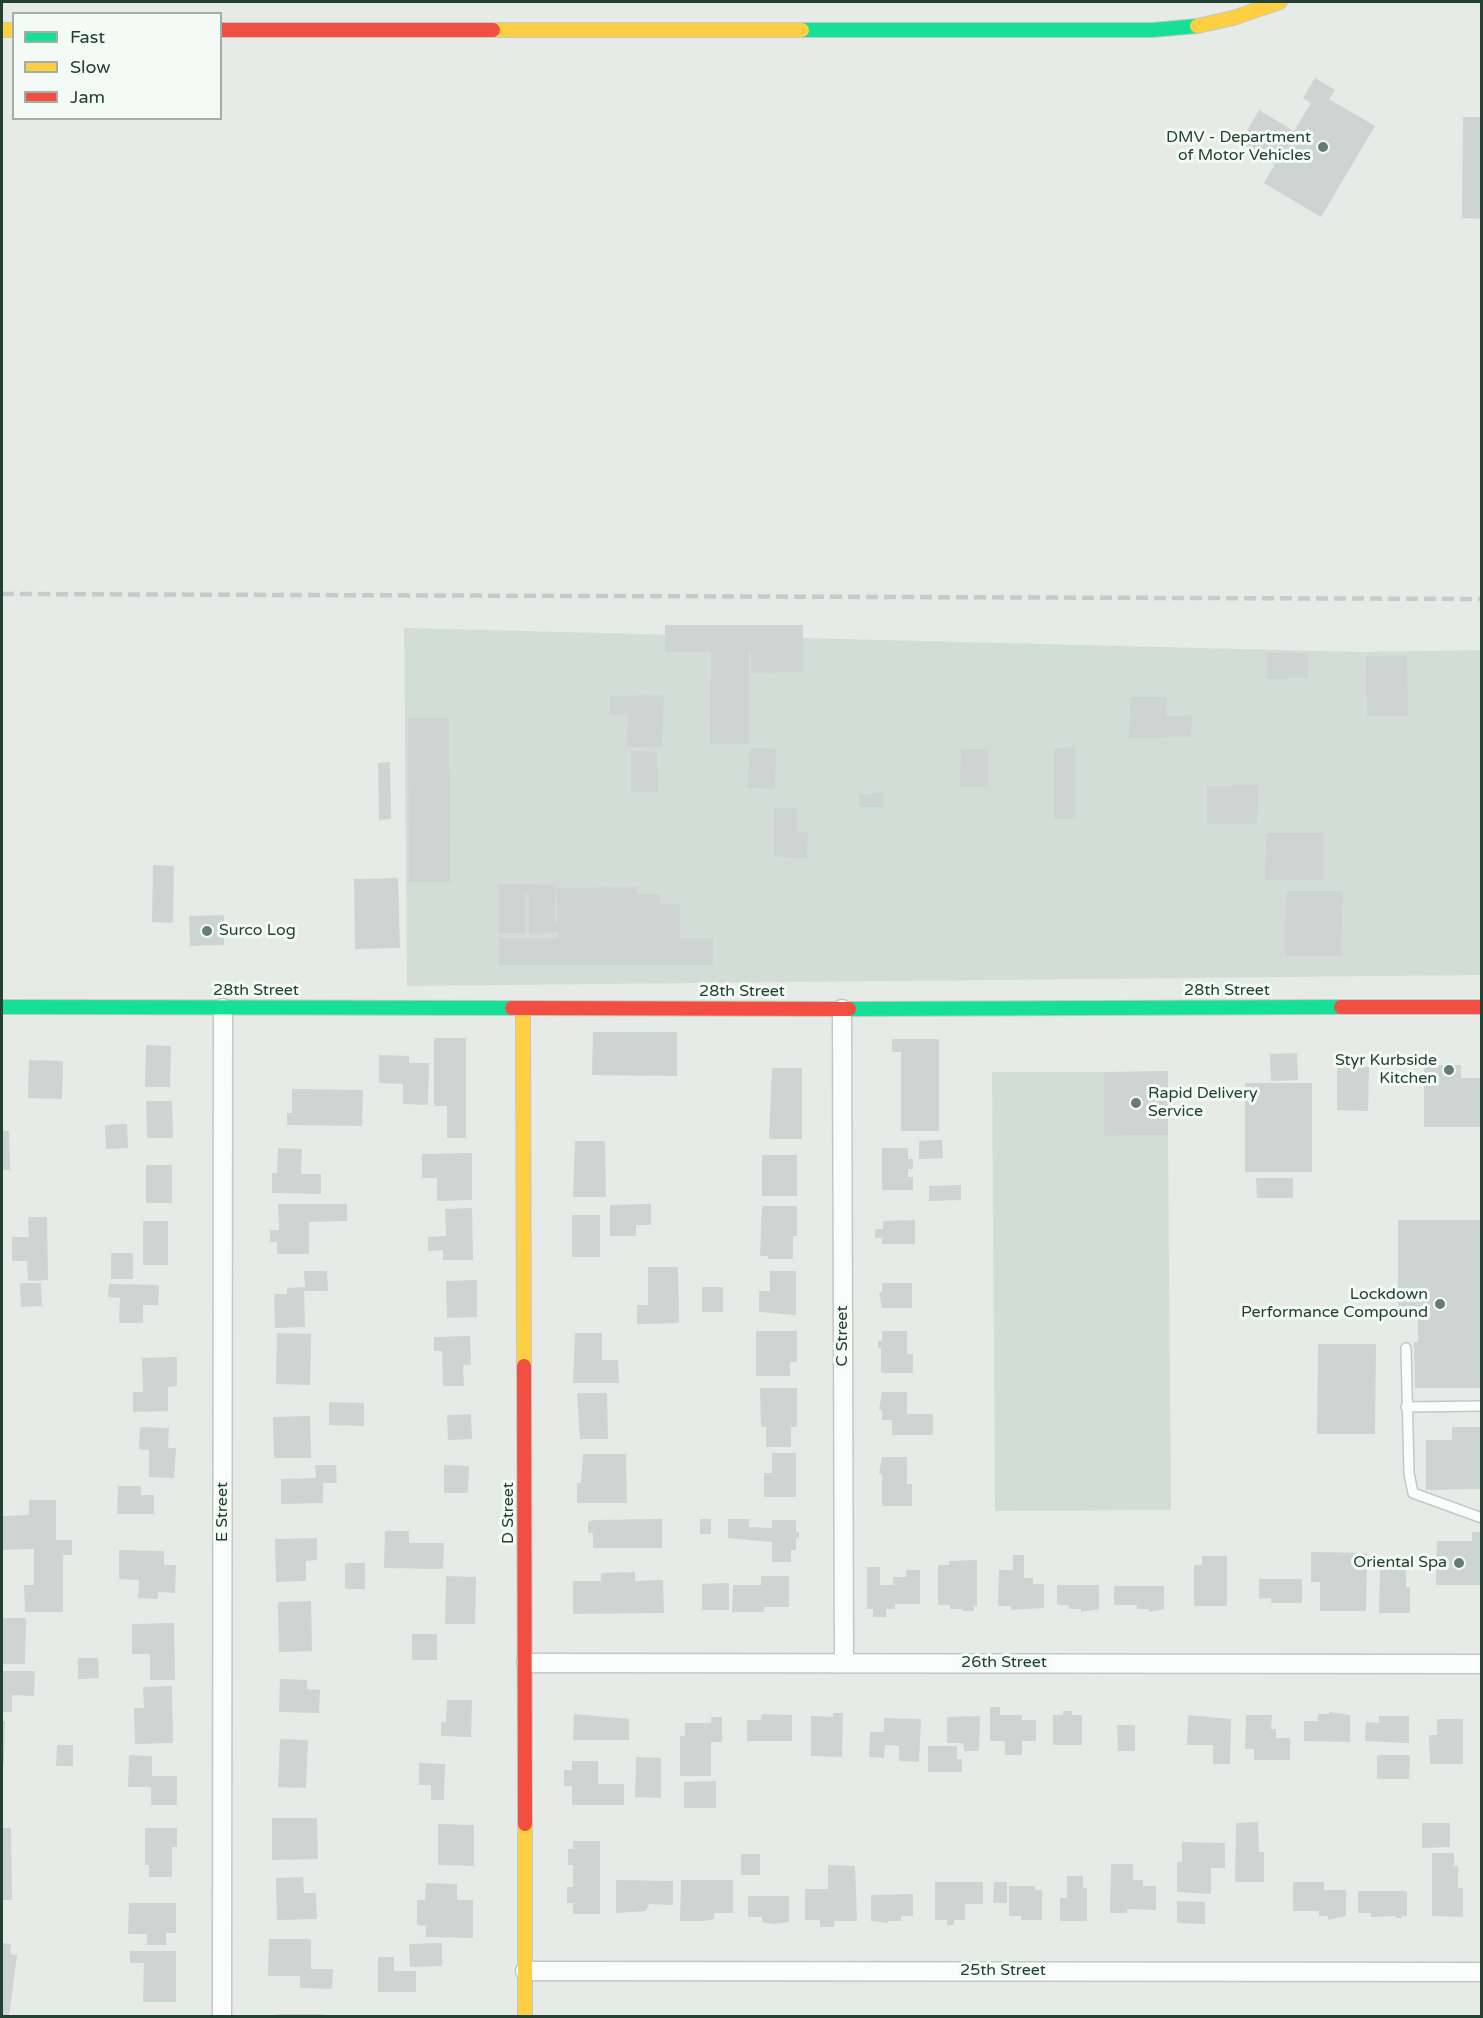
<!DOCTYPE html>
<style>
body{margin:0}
#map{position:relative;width:1483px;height:2018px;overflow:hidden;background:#e6ebe8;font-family:"Varela Round",sans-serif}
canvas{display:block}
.frame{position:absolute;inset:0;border:3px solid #214135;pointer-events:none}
.legend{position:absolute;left:12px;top:12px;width:210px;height:108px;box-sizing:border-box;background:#f4faf6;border:2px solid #a0b0a9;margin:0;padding:8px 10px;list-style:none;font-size:18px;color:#214135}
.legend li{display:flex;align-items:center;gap:12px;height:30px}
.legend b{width:30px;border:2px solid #a0b0a9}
</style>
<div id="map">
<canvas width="1483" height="2018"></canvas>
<div class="frame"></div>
<ul class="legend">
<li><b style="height:8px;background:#16e098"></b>Fast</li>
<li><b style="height:8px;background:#ffcf43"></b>Slow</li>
<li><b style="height:8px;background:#f24e42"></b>Jam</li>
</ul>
</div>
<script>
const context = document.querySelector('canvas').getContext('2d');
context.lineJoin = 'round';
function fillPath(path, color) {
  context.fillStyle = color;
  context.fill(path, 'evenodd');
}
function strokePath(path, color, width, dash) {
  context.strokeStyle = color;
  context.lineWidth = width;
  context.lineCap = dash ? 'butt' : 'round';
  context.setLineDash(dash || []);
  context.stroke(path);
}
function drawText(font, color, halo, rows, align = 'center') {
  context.font = font + ' "Varela Round",sans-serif';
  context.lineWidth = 6;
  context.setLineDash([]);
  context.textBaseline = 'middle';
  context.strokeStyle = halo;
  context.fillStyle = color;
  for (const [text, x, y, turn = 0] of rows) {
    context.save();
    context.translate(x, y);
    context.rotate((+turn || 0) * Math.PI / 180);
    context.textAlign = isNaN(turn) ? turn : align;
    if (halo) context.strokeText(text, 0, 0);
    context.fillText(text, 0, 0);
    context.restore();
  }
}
fillPath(new Path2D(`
 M404 628 1360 652 1481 650V975L407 986Z
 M992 1072H1104L1105 1136 1168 1135 1171 1510 995 1511Z`), '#d3ddd8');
fillPath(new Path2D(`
 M1315 78 1335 90 1329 99 1375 126 1321 217 1264 183 1275 164 1240 143 1259 110 1294 131 1311 103 1303 98Z
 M1463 117H1482V219L1462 218Z
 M665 625H803V672L751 673V651H749V744H710L711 652H665Z
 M1267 653H1308V678L1266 679Z
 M1366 656H1407L1408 716H1367Z
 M664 695 662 747H627L628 715 610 714V696Z
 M1130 697H1167L1165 716 1192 715 1191 737 1129 738Z
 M408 718H449L450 882H409Z
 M1075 747V819H1054V748Z
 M750 748 776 749 775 789 747 788Z
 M961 749H988V787H960Z
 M631 751 657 752 658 792H631Z
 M390 762 391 819 379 820 378 763Z
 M1258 785 1257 824H1207V786Z
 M883 793V807H859V794Z
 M774 808H797V833L808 832 807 858 774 857Z
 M1266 833H1323V880H1265Z
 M153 865 174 866 173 923 152 922Z
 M398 878 400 948 355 949 354 879Z
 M499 884 556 885 555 925H557V888L637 887V894H660V904H680V938H713V965H499V938H558V932L529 934V893H525V933H499Z
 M1286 891H1343L1341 956H1285Z
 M224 915V945L190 946 189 916Z
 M593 1032H677V1076L592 1075Z
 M434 1038H466V1138H447V1106H434Z
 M892 1039H939V1131H901V1052H892Z
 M146 1045 171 1046 170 1087H145Z
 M1297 1053 1298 1080 1271 1081 1270 1054Z
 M379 1055 409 1056V1063H429L428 1105 403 1104V1084L379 1083Z
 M29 1060 63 1061 62 1099 28 1098Z
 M1424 1065H1461V1078H1482V1127H1424Z
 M1337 1066 1369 1067 1368 1111 1337 1110Z
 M772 1068H802V1139H769Z
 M1168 1071V1135L1104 1136V1072Z
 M1245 1083H1312V1172H1245Z
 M292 1089 363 1090 362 1126 287 1125V1113H292Z
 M146 1101H172L173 1138H147Z
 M127 1124 128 1148 106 1149 105 1125Z
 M2 1131H9L10 1170H2Z
 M942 1140 943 1158 919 1159V1141Z
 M575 1141H605L606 1197H573Z
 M278 1148 302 1149 301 1174H321V1194L272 1193V1173H277Z
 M882 1148H908V1159H913V1169H908V1177H913V1190H882Z
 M472 1153V1200L437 1201V1178H422V1154Z
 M762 1155H797V1196H762Z
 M146 1165H172V1203H146Z
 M1256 1178H1293V1198H1257Z
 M961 1185V1200L929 1201V1186Z
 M278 1204H347V1221L309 1222V1254H277V1242H270V1230H279Z
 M651 1204V1225H636V1236H610V1205Z
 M762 1206H797V1236H793V1259H768V1256H760Z
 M472 1208 473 1260H443V1250L428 1251V1237L446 1236 445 1209Z
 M572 1215H600V1257H572Z
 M28 1217H47L48 1280 28 1281 27 1261H12V1237H29Z
 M915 1220V1244H882V1238H875V1229H883V1221Z
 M1398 1220H1482V1388H1415L1414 1342H1418V1309H1398Z
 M143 1221H168V1265H143Z
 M111 1253H133V1279H111Z
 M648 1267H678L679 1323 637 1324V1305H648Z
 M304 1271H327L328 1291H304L305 1327 275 1328 274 1294H287V1288L305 1287Z
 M770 1271H796V1315L759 1312V1291H770Z
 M477 1280V1317L447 1318 446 1281Z
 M20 1283H41L42 1306 21 1307Z
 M882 1283H912V1308H882L879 1292H882Z
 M109 1284 159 1285 158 1305H143V1323H119L120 1298 108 1297Z
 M702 1287H723V1312H702Z
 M756 1331H797V1362H790V1376H756Z
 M882 1331H907V1354H913V1373H881V1348H878V1341H882Z
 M277 1333 311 1334 310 1385 276 1384Z
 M575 1333H602V1360H618L619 1383H573Z
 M470 1336 471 1365H463L464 1386H443L442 1351H434V1337Z
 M1318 1344H1376L1375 1434H1317Z
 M177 1357V1386L168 1387V1411L133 1412V1392H143L142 1358Z
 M760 1388H797V1427H791V1447H766V1427H761Z
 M882 1392H907V1414H933V1435H892V1420H882V1410H879Z
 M577 1393H607L608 1439H580Z
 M329 1402 364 1403V1426L329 1425Z
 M471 1414 472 1439 448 1440 447 1415Z
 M310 1416 311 1458H274L273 1417Z
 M140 1427 169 1428 168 1448H176L174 1478 149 1477V1450L139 1449Z
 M1452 1427H1482V1489L1426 1490V1440H1452Z
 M772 1453H796V1497H764V1473H772Z
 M583 1454H626L627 1503H577V1483H581Z
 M882 1457H907V1484H912V1506H882V1474H879Z
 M315 1465H336L337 1483H323V1503L281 1504V1479L316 1478Z
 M444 1465 469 1466 468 1493H444Z
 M118 1486H141V1495H154V1514H117Z
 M29 1500H56V1540H72V1555H63V1612H25L24 1585H34V1549L2 1550V1516L29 1515Z
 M662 1519V1548H593V1533H588V1522L593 1520Z
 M700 1519H711V1534H700Z
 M728 1519H749V1527L772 1528V1520H796V1532H799V1538H796V1550H791V1562H772V1542L728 1538Z
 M385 1531H409V1543H444L443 1569 384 1568Z
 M1472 1532H1482V1585H1436L1437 1541H1472Z
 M317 1538V1560L306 1561V1581L276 1582 275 1539Z
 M119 1550 164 1551V1565H176L175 1593 158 1592V1599L138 1598 139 1580 119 1579Z
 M1311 1552 1367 1553 1366 1611H1320V1582H1311Z
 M1013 1555H1024V1578H1033V1584H1044V1608L1011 1610V1606H998L999 1570H1013Z
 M1202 1556H1227V1606H1194V1565H1202Z
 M977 1560V1606H974V1611H962V1609H950V1605H938V1565H949V1561Z
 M345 1563H365V1589H345Z
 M867 1567H880V1585H893V1577H906V1570H920V1604H895V1609H886V1617H873V1609H867Z
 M1380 1567H1406V1587H1410V1613H1379Z
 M635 1572V1581L663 1580 664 1613 573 1614V1581H601V1573Z
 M446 1576 476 1577 475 1624H445Z
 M761 1576H789V1607H764V1612H732L733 1585H761Z
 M1259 1579H1302V1603H1271V1598L1259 1599Z
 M729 1583V1610H702V1584Z
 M1057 1585H1099V1609L1081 1612V1609H1069V1605H1057Z
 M1114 1586H1164V1609L1149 1612V1609H1137V1605H1114Z
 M311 1601 312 1651 279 1652 278 1602Z
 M2 1618H26L25 1664H2Z
 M174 1623 175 1680H150V1654H132V1624Z
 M412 1634H437V1660H412Z
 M78 1658H98L99 1678 78 1679Z
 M2 1671H35L34 1696 12 1695V1712H2Z
 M280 1679 307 1680V1689L320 1690 319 1713 279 1712Z
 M172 1686 173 1743 135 1744 134 1708H144L143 1687Z
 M447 1700H472L471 1737 441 1736V1722H446Z
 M990 1707H1000V1715H1022V1720H1036V1741H1022V1755H1005V1741H990Z
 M1063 1711H1072V1715H1082V1745H1053V1715H1063Z
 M1329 1712 1350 1715V1742L1304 1741V1721H1318V1714H1329Z
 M833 1713H843L842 1757 811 1756V1716L833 1717Z
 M574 1714 629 1719V1740H573Z
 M762 1714 792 1715V1741H747V1720H761Z
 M1188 1715 1231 1719 1230 1764H1213V1745H1187Z
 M1246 1715H1272L1271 1729H1276V1738H1290V1760H1254V1749H1245Z
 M980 1716 979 1751H964L963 1743H947V1717Z
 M1379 1716H1409V1743L1365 1741 1366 1722 1379 1723Z
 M711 1717H722V1742H711V1776H680V1736H685V1723H711Z
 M884 1718 921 1719 919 1762 899 1761V1746L885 1745 884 1758 869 1757 870 1732H884Z
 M1437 1719H1463V1764H1430L1429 1735H1437Z
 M2 1721H5L4 1764H2Z
 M1117 1725H1135V1751H1118Z
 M280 1739 308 1740 306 1788 278 1787Z
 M57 1745H73V1766H56Z
 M928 1746H957V1759H962V1772H928Z
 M129 1755 152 1756V1776H177V1805H151V1787H128Z
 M1377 1755H1410L1409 1779H1377Z
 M636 1757 661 1758V1798L635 1797Z
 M572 1761H598V1784H624V1805H572V1786H564V1770H572Z
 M419 1763 445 1764 444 1800H431V1785H419Z
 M716 1781V1808H684V1782Z
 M272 1818H317L318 1859 272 1860Z
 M1258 1822 1259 1852H1264V1882H1235L1236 1823Z
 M1422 1823H1450V1847L1422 1848Z
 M438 1824 474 1825V1866L438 1865Z
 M2 1828H11L12 1900H2Z
 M145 1828H177V1847H172V1877H149V1865H145Z
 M573 1841H600V1914H573V1903H567V1887H573V1865H568V1849H573Z
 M1182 1842 1225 1843V1868H1211V1894L1177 1892V1862H1182Z
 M1432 1853H1454V1866H1458V1888H1463V1917L1432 1916Z
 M741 1854H760V1875H741Z
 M1111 1864H1133V1880H1143V1886H1156V1910L1127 1909V1913H1110Z
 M828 1865 855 1866 857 1921H834V1927H820V1920H805V1889H828Z
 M1067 1876H1083V1888H1087V1921H1060V1898H1067Z
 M303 1877 304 1893H316L317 1919 277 1920 276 1878Z
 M616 1880 673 1881V1905L649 1904 646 1911 616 1913Z
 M681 1880H733V1913H714V1919L705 1921H680Z
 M935 1882H983V1904H965V1920H954V1925H947V1920H935Z
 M994 1882H1007V1903H993Z
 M1293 1882H1324V1890H1346V1916L1328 1920V1916H1319V1911H1293Z
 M426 1883 457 1884V1900H473V1938L426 1937V1926L417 1925V1900H425Z
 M1009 1886H1035V1890H1042V1920H1021V1916H1009Z
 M1358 1891H1407V1916H1402V1918H1396V1916L1371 1917V1913H1358Z
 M913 1894V1916H901V1921H888V1923L871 1921V1895Z
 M748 1896H789V1922L774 1924 762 1922V1917H748Z
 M1177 1901 1205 1902V1924L1177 1923Z
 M129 1903H176V1933H166V1945H147V1934H128Z
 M269 1939H311V1969H333L332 1989 300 1988V1976H268Z
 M2 1943 11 1944 10 1954 17 1955 9 2016H2Z
 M442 1943V1966L410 1967 409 1944Z
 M130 1951H176V2002H143L144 1963H130Z
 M378 1957H394V1971H416V1992H378Z
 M277 2014H323V2016H277Z`), '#ced4d1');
const lane = new Path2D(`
 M1406 1348 1409 1473 1413 1493 1482 1518
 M1406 1407 1482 1406`);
const street = new Path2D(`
 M842 1009 844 1663
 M526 1663 1482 1664
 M525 1971 1482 1972
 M222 2016 223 1008`);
const fast = new Path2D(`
 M802 30H1153L1197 26
 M2 1007 512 1008
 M849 1009 1341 1007`);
const slow = new Path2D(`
 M1197 26 1233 18 1280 2
 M2 30H14
 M493 30H802
 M523 1008 524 1366
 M525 1824V2016`);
const jam = new Path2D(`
 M220 30H493
 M1341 1007H1482
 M512 1008 849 1009
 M524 1366 525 1824`);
strokePath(lane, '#c3c8c5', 12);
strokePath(street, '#c3c8c5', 21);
strokePath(fast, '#c1c9c5', 16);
strokePath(slow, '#c1c9c5', 16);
strokePath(jam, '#c1c9c5', 16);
strokePath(lane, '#fbfcfc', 9);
strokePath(street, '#fbfcfc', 18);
strokePath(fast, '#16e098', 14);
strokePath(slow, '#ffcf43', 14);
strokePath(jam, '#f24e42', 14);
strokePath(new Path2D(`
 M2 594 1482 599`), '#c7ccca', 4.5, [12, 6]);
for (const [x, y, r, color] of [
 [1323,147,6,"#667c74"],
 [207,931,6,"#667c74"],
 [1449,1070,6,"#667c74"],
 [1136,1103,6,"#667c74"],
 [1440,1304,6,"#667c74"],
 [1459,1563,6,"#667c74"]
]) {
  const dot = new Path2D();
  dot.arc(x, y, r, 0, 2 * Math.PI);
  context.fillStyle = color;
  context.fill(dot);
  strokePath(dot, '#f4faf6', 2);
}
drawText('16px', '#214135', '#f4faf6', [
 ["DMV - Department",1311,138],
 ["of Motor Vehicles",1311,156],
 ["Surco Log",219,931,"left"],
 ["Styr Kurbside",1437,1061],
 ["Kitchen",1437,1079],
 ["Rapid Delivery",1148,1094,"left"],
 ["Service",1148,1112,"left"],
 ["Lockdown",1428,1295],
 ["Performance Compound",1428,1313],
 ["Oriental Spa",1447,1563]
], 'right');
drawText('16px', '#214135', '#f4faf6', [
 ["28th Street",256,991],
 ["28th Street",1227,991],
 ["28th Street",742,992],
 ["C Street",843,1336,-90],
 ["E Street",223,1512,-90],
 ["D Street",509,1513,-90],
 ["26th Street",1004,1663],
 ["25th Street",1003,1971]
]);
</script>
